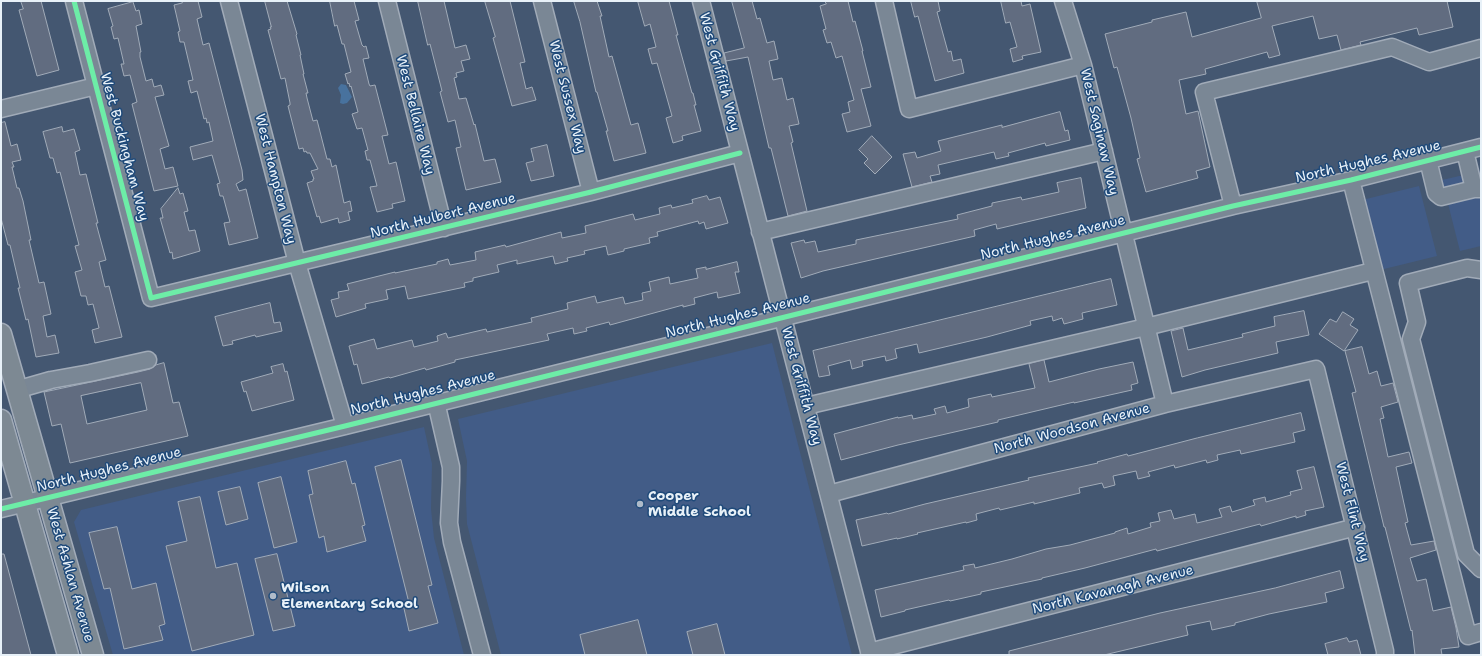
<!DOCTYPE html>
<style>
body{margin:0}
#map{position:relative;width:1482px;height:656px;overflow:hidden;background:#445771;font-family:"Shantell Sans",sans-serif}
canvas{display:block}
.frame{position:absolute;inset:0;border:2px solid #e8f1f8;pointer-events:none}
</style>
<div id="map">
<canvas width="1482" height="656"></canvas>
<div class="frame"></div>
</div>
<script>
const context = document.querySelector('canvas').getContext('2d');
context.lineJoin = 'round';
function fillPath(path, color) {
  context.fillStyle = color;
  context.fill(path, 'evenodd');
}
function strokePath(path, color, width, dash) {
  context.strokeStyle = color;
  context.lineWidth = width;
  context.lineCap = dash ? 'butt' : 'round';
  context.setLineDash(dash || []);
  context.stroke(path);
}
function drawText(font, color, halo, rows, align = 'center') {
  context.font = font + ' "Shantell Sans",sans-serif';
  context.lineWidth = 3;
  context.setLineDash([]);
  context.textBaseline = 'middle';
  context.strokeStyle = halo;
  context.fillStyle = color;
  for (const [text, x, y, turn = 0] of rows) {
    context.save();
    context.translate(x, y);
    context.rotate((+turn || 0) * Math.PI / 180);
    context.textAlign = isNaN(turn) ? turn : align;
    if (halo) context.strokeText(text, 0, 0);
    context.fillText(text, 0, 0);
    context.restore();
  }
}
fillPath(new Path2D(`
 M1481 171V246L1460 251 1442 180Z
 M1419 186 1437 256 1380 270 1362 200Z
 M772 343 852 655H501L467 524 466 498 467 461 458 419Z
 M424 427 432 464 431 509 434 538 464 655H113L74 522 81 510Z`), '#425c87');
fillPath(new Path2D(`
 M341 84 346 85 352 97 347 103 343 104 340 103 341 95 338 88Z`), '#48729e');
const building = new Path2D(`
 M21 1H41L59 70 37 76 19 10 23 9Z
 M182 1H198L202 17 197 19 203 45 209 43 242 170 243 180 236 184 239 191 246 189 258 238 229 245 224 223 230 222 223 196H220L217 184 220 183 212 155 193 160 190 147 213 141 209 122 207 123 206 118 204 119 197 91 191 93 188 81 193 80 184 42H180L178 32 180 31 174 5 182 3Z
 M265 1H287L297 34 296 35 301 55H300L304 74H303L308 93H306L307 98 313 121 317 120 327 159H330L332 167 336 165 344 203 350 201 352 211 348 212 350 220 339 223 338 218 321 223 319 216 317 217 307 183 313 181V179H314L311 171 318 169 310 153H307L306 151 304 152 303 148 299 149 288 106 290 105V103L285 78 281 79 268 30 271 29 270 27H271Z
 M330 1H354L359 20 355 21 362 45 364 47 366 46 369 58 363 59 369 84 370 86 375 85 388 135 382 136 389 164 396 162 405 201 392 204 393 208 377 212 370 187 377 186 370 160H367L365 151 368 150 362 128 357 129 352 114 358 112 351 86 350 87 349 83 348 84 345 74 351 72 344 44H342L337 25 335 26Z
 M418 1H444L455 48 466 45 470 59 461 61 464 71 456 73 457 77 454 78 459 99 466 98 474 125 475 124 484 161 495 159 501 182 466 190 456 148 461 147 455 120 448 122 440 92 442 91 430 44 428 45Z
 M485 1H510L525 62 520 63 526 89 532 87 536 100 512 106 493 38 495 37Z
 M574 1H597L602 16H600L609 57 612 56 631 125 638 123 646 153 614 161 606 131H608L597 92H596L580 22Z
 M638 1H669L678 35H676L692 93H693L696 105H694L701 131 682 136 683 140 673 143 666 118 672 116 657 63 652 64 648 49 656 47 650 24 645 26Z
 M732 1H752L757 19 760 18 767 43 774 41 778 59 769 61 773 80 782 78 787 100 793 98 799 124 789 126 793 142 791 143 807 211 788 216 771 148H769L748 57 726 61 724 53 744 48Z
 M825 1H848L853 22 855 21 863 51H862L871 87 861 89 871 126 847 132 842 114 850 112 848 102 854 100 842 56 836 58 831 42 827 43 823 30 826 29 820 6 826 4Z
 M911 1H938L940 11 937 12 948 52 951 51 953 61 961 59 964 73 935 81 918 16 915 17Z
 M1001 1H1021L1022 6 1030 4 1041 52 1022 56 1023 59 1013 62 1010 49 1017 47 1010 22 1006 23Z
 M1257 1H1447L1453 27 1419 35 1417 28 1360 42 1361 45 1341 50 1337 35 1319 39 1313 16 1272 26 1280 55 1269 58 1267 52 1205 69 1206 74 1179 80 1186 114 1198 111 1210 167 1196 171 1198 178 1146 192 1137 159 1140 158 1131 118 1117 67 1114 68 1105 34 1152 22V20L1186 12 1192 37 1261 18Z
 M133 2 136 11 139 10 142 24 136 26 141 52H140V57L146 81 152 79 154 87 161 85 164 95 155 97 169 146 160 149 165 169 173 167 178 186 154 191 132 104 137 102 130 75 124 76 121 64H124L118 38 114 39 111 27 113 26 108 9Z
 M1060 112 1065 131 1068 130 1070 140 1046 146 1045 143 1008 153 1009 156 996 159 994 152 938 165 940 174 930 176 932 182 912 187 903 154 915 152 917 158 941 151 938 141 1002 125V127Z
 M5 122 11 146 17 144 21 160 12 162 14 167H12L17 188H19L23 201 31 240H29L39 283 44 282 51 314 43 316 47 337 55 335 59 353 36 357 28 319 26 320 18 288H20L10 245H8L1 218V123Z
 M62 127 63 132 74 129 80 150 75 152 80 175 86 174 98 223H96L106 260 99 262 105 287 109 286 122 337 95 343 92 330 99 328 93 304 88 305 86 296H81L75 272 82 270 75 246 79 245 60 172 57 173 53 158H50L43 132Z
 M872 136 892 157 875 174 864 163 868 159 859 150Z
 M547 145 554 176 531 181 526 163 534 161 531 149Z
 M1081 178 1086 208 997 229 996 224 974 230 975 236 823 271 801 278 791 243 804 240 805 243 815 241 818 252 856 244V240L958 219 957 215 992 206V203L1021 197 1022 200 1059 192 1057 183Z
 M178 188 180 194 183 193 188 211 184 212 189 231 195 230 200 251 173 259 172 252 170 253 160 218H163L161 209Z
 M707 196 709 200 720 197 728 223 706 229 704 222 699 224 698 221 657 232 658 236 649 238 650 243 624 249V251L608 255 606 246 584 251 585 254 567 258 568 261 555 264 553 256 517 264V260L497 265 499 272 473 278V281L464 283 465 287 408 299 405 286 386 290 388 299 365 304 366 308 336 317 331 300 339 298 338 292 349 290 347 284 395 272V273L437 264V262L448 259 450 265 476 260 475 252 505 245 506 247 561 232 562 238 586 233 585 226 633 214 635 220 660 214 659 208 671 205 672 208 693 203 692 200Z
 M737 262 739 272H735L740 293 718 298 717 292 694 298 695 304 683 307V305L610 325 609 322 586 328 587 331 574 334 573 328 547 334 549 340 455 360V362L426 370 425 368 390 378 389 377 362 384 357 364 354 365 349 346 374 339 377 349 412 340 414 347 438 341 437 336 446 333 448 338 486 329 487 332 532 322 531 318 568 309 567 303 595 296 597 303 623 297 625 304 643 300 642 293 651 291 649 282 669 277 670 284 698 278 696 269 706 267V269Z
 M1111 279 1117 305 1082 313 1083 319 1064 324 1062 318 1053 321 1052 316 1030 321 1031 325 987 337 919 353 917 344 895 349 897 358 886 361 885 356 862 361 863 366 852 369 850 360 828 366 830 375 819 377 813 351Z
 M270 303 274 323 280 322 282 331 256 337 255 335 232 341 233 344 223 346 215 317Z
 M1304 311 1309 335 1276 342 1278 353 1205 370 1182 377 1171 331 1183 328 1188 350 1243 337 1242 334 1275 326 1274 317Z
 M1343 312 1354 319 1350 325 1358 330 1344 351 1319 334 1330 319 1336 322Z
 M1362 347 1369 374 1377 371 1381 386 1393 383 1398 402 1381 407 1384 418 1380 419 1388 457 1409 452 1412 463 1396 467 1408 522 1405 523 1411 545 1434 541 1436 550 1410 558 1417 581 1426 579 1433 611 1451 607 1456 628 1459 647 1441 649 1442 655H1415L1412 630 1411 631 1385 527H1384L1352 393 1356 392 1345 351Z
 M1044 360 1049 382 1099 369 1133 362 1138 383 1131 385 1132 390 1074 403V402L998 420V422L898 445 841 460 834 434 898 417V418L912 415 913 419 936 414 934 409 945 406 947 413 969 407 968 399 991 394 992 397 1035 388 1029 364Z
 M164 363 173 403 179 402 188 436 70 463 61 424 52 426 44 392 138 372 150 369 156 365ZM141 383 147 410 87 424 81 396Z
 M283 364 285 372 287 371 294 400 252 411 246 391 244 392 241 382 273 373 271 367Z
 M1301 413 1305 430 1293 433 1295 442 1241 454 1240 450 1217 455 1218 460 1207 463 1206 460 1175 468 1174 465 1148 472 1150 476 1138 479 1136 471 1113 476 1115 485 1104 488 1102 483 1079 488 1080 493 1034 504V502L1000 510 999 508 976 514 977 520 966 523V522L917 533 918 534 897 539V538L862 546 856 520 887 513 888 514 925 504 1029 480 1028 478 1098 463 1097 462 1127 454 1128 456 1197 438Z
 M401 460 432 585 428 586 438 623 409 631 403 604 409 603 375 467Z
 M346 461 352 484 355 483 365 525 362 526 366 541 327 552 324 536 319 538 309 495 313 494 308 471Z
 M1314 467 1324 507 1305 511 1306 515 1296 518V516L1261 526 1260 524 1176 546 1157 551 1156 549 1085 568 1042 578V579L981 592V594L950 601 949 600 905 610V611L881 617 875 590 964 570 963 566 974 564 975 568 1012 559 1046 549 1070 545 1115 533V532L1127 528 1128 534 1151 527 1150 523 1160 521 1158 513 1171 510 1174 519 1195 514 1197 523 1222 517 1219 509 1230 506 1232 512 1255 505 1253 500 1265 497 1266 502 1291 495 1290 492 1302 489 1297 471Z
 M281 477 297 542 274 548 258 483Z
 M240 487 248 519 226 525 218 492Z
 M200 497 216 568 237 563 254 635 192 651 166 546 187 541 178 502Z
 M117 527 132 589 156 583 165 624 159 626 163 640 124 649 110 588 104 589 89 533Z
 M1 554H4L31 655H1Z
 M277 554 295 626 273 631 255 559Z
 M1340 571 1344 588 1325 593 1327 602 1269 614 1235 623V625L1212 630 1210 621 1186 626 1188 635 1104 655H1009V651L1160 613 1275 588Z
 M638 620 647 655H585L580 635Z
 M717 624 725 655H693L687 632Z
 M1347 638 1349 642 1357 640 1361 655H1328L1325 644Z`);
fillPath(building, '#616c80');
strokePath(building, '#a1abb8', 1);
const minor = new Path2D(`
 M74 1 151 298 591 192 740 153
 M229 1 297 263 345 426
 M387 1 444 228
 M542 1 591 192
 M701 1 870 655
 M884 1 909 109 1083 65
 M1063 1 1083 65 1165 404
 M1 109 96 86
 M1465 151 1474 189H1481
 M1428 160 1436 193 1441 197 1474 189
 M1351 180 1468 636 1481 632
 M1233 206 1204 92 1392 47 1429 62 1481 48
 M760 232 1104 151
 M1481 270 1467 268 1408 283 1417 322 1411 339 1466 554 1481 569
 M16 390 51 380 90 373 148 360
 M436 402 451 467V481L449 523 452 542 482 655
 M806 406 1146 327 1373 271
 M829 494 1165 404 1316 369 1385 651V655
 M1 509 345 426 1233 206 1351 180 1481 147
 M869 652 1356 527`);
const major = new Path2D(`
 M1 334 93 655
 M1 420 68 655`);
strokePath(minor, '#a1abb8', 19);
strokePath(major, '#a1abb8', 23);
strokePath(minor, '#7a8795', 16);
strokePath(major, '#7d8993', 20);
strokePath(new Path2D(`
 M74 1 151 298 591 192 740 153
 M1 509 345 426 1233 206 1351 180 1481 147`), '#6deda7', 5);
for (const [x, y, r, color] of [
 [640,504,4,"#afbbc9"],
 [273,596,4,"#afbbc9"]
]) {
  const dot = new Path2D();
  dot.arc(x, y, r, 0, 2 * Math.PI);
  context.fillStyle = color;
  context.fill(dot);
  strokePath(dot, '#1f4a7a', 1.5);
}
drawText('14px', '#e8f1f8', '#1f4a7a', [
 ["West Griffith Way",719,72,75],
 ["West Sussex Way",567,97,76],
 ["West Bellaire Way",415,115,76],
 ["West Saginaw Way",1099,132,77],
 ["West Buckingham Way",124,147,75],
 ["North Hughes Avenue",1368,162,-13],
 ["West Hampton Way",275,179,76],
 ["North Hulbert Avenue",443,216,-14],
 ["North Hughes Avenue",1053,238,-14],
 ["North Hughes Avenue",738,316,-14],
 ["West Griffith Way",801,386,75],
 ["North Hughes Avenue",423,393,-14],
 ["North Woodson Avenue",1072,429,-15],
 ["North Hughes Avenue",109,470,-14],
 ["West Flint Way",1352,512,76],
 ["West Ashlan Avenue",70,575,74],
 ["North Kavanagh Avenue",1113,590,-14]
]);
drawText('bold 14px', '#e8f1f8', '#1f4a7a', [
 ["Cooper",648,496],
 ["Middle School",648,512],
 ["Wilson",281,588],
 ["Elementary School",281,604]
], 'left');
</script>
